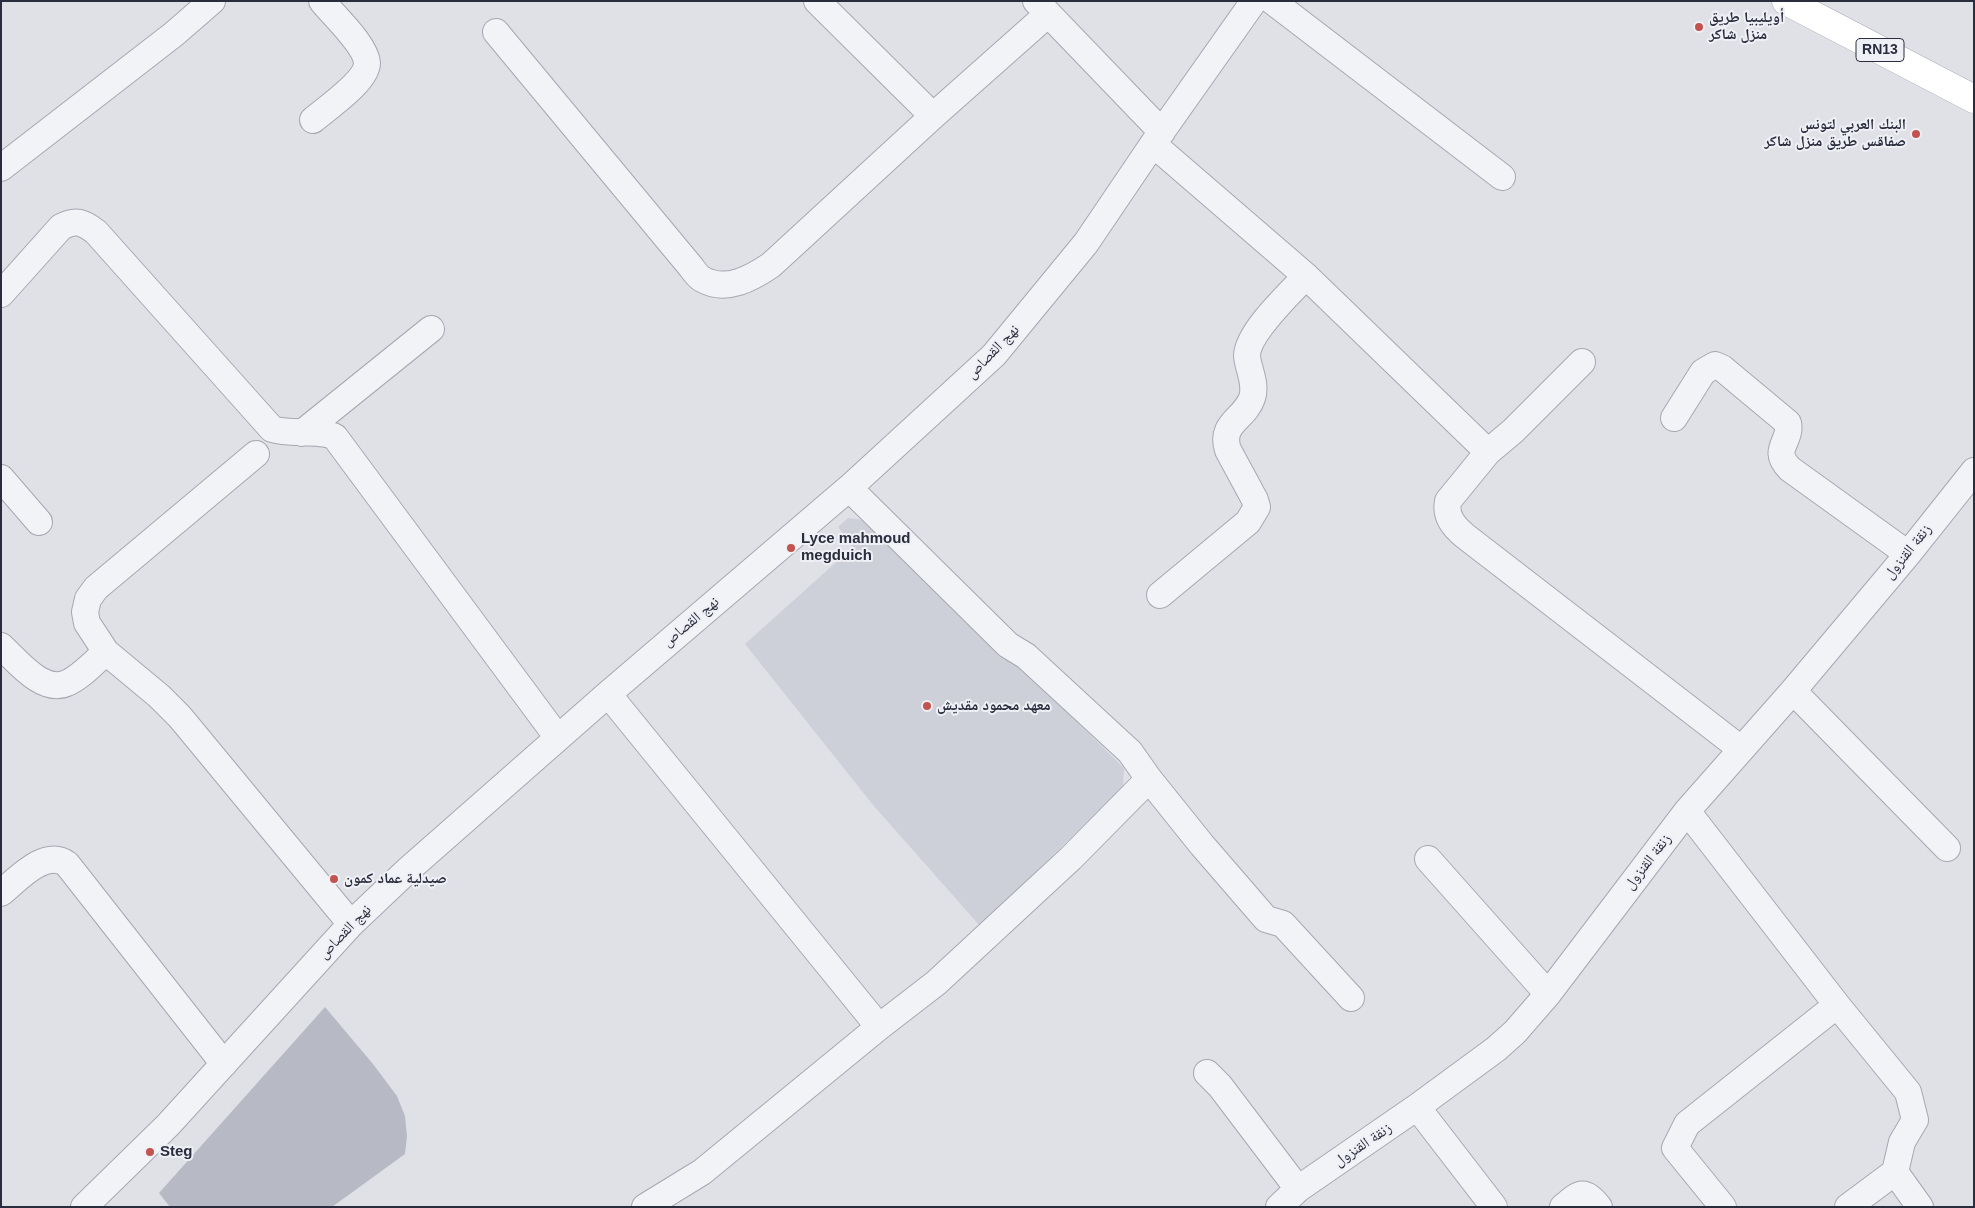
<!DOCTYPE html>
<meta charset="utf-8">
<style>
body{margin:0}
#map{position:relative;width:1975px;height:1208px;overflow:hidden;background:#e0e1e7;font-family:Helvetica,sans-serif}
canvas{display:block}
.frame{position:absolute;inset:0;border:2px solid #2a2d3d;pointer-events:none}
</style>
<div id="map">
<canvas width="1975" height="1208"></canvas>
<div class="frame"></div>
</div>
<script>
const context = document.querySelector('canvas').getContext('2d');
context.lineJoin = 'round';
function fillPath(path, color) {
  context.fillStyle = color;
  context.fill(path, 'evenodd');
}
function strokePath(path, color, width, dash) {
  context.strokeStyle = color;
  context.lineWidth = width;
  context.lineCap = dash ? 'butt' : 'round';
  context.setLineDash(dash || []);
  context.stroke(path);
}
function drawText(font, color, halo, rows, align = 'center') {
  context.font = font + ' Helvetica,"Noto Naskh Arabic",sans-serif';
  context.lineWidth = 4;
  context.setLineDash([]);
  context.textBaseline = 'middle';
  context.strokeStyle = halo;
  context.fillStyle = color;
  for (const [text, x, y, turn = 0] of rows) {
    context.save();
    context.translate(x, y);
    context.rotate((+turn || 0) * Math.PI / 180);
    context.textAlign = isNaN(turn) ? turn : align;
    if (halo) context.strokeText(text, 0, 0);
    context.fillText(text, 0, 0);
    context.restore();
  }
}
fillPath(new Path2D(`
 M848 518 872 521 1124 768 1123 787 980 926 873 805 745 644 853 547 838 527Z`), '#ced0d9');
fillPath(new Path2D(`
 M325 1007 373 1064 397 1096 405 1116 407 1136 405 1154 332 1207H170L159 1193Z`), '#b7bac4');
const minor = new Path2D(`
 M817 1 933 116
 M1036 1 1162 132
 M1272 1 1502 177
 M496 32 691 267C694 271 698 277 702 279 726 293 752 278 771 265L933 116 1048 14
 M313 120C327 108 367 81 367 63 366 45 333 15 322 1
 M1153 144 1306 276 1488 452
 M1 168 174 34 212 1
 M1 294 61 227C76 219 83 222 96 232L272 429C290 435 322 429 335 437L558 738
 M1582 362 1513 431 1488 452 1448 501C1445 516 1453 526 1465 536L1741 749
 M1674 418 1703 372 1715 365 1722 368 1788 423C1792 442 1770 449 1790 469L1908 554
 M302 433 431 329
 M256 454 96 588 88 599 85 612 87 623 106 652 159 696 180 717 351 924
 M1 478 39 522
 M849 488 1008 645 1026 656 1130 752 1149 779 1202 845 1266 919 1283 924 1351 998
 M1160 595 1248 522 1257 507 1255 500 1228 450C1219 423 1245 419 1252 398 1257 384 1248 369 1247 356 1247 333 1290 293 1306 276
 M1 646C17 661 43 694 67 683 81 677 94 662 106 652
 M1793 691 1947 848
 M608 694 879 1027
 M1687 811 1837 1005
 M1428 859 1548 994
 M1 893C17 880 45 848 67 864L224 1064
 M1207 1073 1220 1086 1298 1189
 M1417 1107 1494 1207
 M1895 1172 1920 1207
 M84 1207 168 1125 351 924 409 869 608 694 849 488 994 355 1086 243 1153 144 1254 1
 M645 1207 702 1172 879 1027 936 983 1071 858 1149 779
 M1279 1207 1298 1189 1417 1107 1496 1049 1515 1032 1548 994 1687 811 1793 691 1908 554 1974 471
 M1563 1207C1580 1193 1583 1188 1599 1207
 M1723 1207 1675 1148 1687 1124 1837 1005 1908 1092 1915 1120 1902 1142 1895 1172 1848 1207`);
const major = new Path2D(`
 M1786 1 1974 99`);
strokePath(minor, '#a6a7b1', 28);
strokePath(major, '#a0a4b2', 29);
strokePath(minor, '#f2f3f6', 26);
strokePath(major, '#fff', 28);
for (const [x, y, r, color] of [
 [1699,27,5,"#c2534f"],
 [1916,134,5,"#c2534f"],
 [791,548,5,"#c2534f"],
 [927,706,5,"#c2534f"],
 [334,879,5,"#c2534f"],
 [150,1152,5,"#c2534f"]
]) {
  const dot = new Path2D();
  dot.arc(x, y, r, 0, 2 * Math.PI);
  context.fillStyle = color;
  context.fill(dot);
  strokePath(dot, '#eff0f5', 2);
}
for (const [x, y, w] of [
 [1880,50,48]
]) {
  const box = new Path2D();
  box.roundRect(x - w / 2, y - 11.5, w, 23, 4);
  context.fillStyle = '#eff0f5';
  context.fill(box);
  strokePath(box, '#2a2d3d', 1);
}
drawText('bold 14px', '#2a2d3d', null, [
 ["RN13",1880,50]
]);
drawText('bold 15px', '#2a2d3d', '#eff0f5', [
 ["أويليبيا طريق",1709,18],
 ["منزل شاكر",1709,35],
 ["البنك العربي لتونس",1906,125,"right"],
 ["صفاقس طريق منزل شاكر",1906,142,"right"],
 ["Lyce mahmoud",801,539],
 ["megduich",801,556],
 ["معهد محمود مقديش",937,706],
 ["صيدلية عماد كمون",344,879],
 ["Steg",160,1152]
], 'left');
drawText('15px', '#2a2d3d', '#eff0f5', [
 ["نهج القصاص",993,352,-46],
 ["زنقة القنزول",1908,552,-51],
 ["نهج القصاص",691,622,-40],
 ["زنقة القنزول",1648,862,-52],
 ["نهج القصاص",345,932,-46],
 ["زنقة القنزول",1363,1145,-34]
]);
</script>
